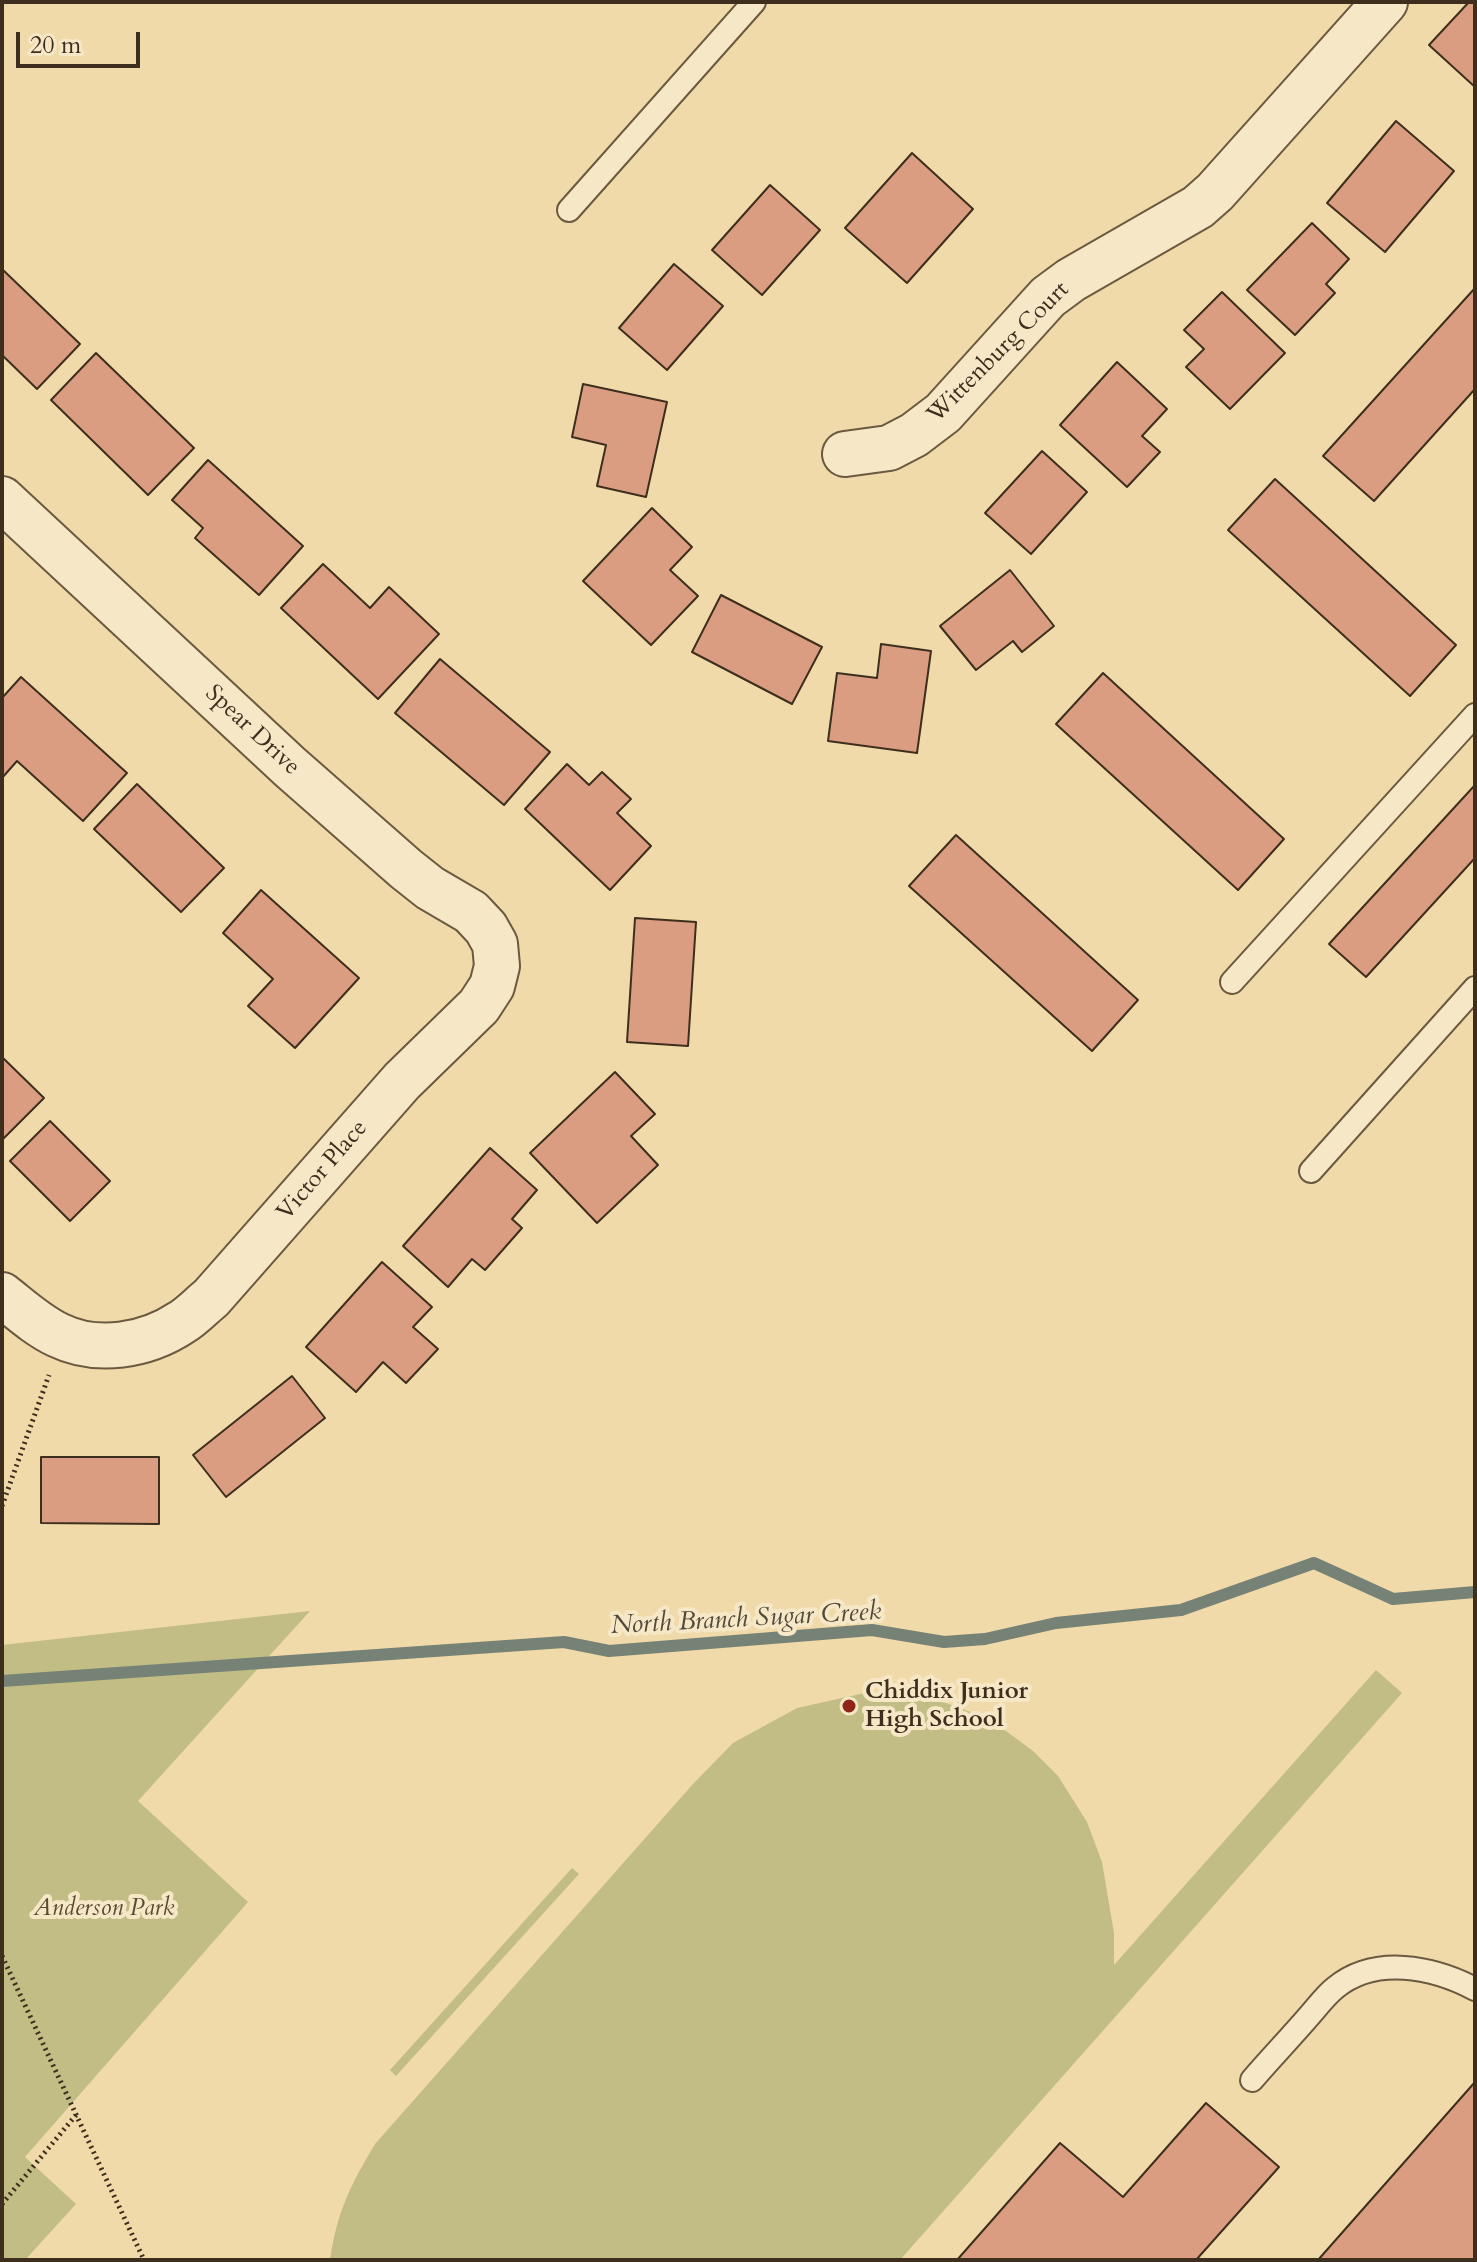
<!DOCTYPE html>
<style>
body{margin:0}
#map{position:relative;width:1477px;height:2262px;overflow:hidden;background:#f1daa9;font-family:Cardo,serif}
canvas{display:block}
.frame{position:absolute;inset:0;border:4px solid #3e2e1d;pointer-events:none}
.scale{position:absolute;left:16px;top:32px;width:124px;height:36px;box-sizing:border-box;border:4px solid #3e2e1d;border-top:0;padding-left:10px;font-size:24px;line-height:28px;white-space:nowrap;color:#3e2e1d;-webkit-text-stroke:6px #f6e7c7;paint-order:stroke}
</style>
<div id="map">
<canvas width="1477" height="2262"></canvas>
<div class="frame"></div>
<div class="scale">20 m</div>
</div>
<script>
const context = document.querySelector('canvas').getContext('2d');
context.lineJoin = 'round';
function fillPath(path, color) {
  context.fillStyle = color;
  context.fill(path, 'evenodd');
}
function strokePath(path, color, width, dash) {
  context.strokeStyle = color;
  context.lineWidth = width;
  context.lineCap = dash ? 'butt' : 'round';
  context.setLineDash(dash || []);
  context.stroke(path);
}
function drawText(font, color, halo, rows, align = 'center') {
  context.font = font + ' Cardo,serif';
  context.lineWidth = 8;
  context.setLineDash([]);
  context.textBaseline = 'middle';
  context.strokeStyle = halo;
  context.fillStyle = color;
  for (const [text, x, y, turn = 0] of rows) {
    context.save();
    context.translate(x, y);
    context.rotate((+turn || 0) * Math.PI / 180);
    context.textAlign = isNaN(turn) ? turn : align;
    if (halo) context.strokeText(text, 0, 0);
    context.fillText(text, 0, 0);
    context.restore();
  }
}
fillPath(new Path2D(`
 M310 1611 138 1801 248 1902 25 2157 76 2204 25 2260H2V1645Z
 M1376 1670 1402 1693 900 2260H330C337 2212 350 2186 375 2144L693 1784 733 1743 797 1708 865 1693 907 1696 946 1703 976 1714 1006 1731 1033 1751 1058 1776 1087 1822 1102 1862 1114 1933V1965Z
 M572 1868 579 1874 396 2076 390 2070Z`), '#c1bd84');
strokePath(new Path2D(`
 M2 1681 564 1642 609 1651 872 1630 944 1642 985 1639 1056 1623 1181 1610 1314 1563 1393 1599 1475 1592`), '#768275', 12);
const building = new Path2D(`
 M1469 2H1475V87L1429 45Z
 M1396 121 1454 171 1385 252 1327 203Z
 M912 153 973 209 907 283 845 228Z
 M770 185 820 230 762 295 712 250Z
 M1312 223 1349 259 1326 284 1335 293 1295 335 1247 290Z
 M674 264 723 306 667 370 619 328Z
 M2 269 80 344 37 389 2 355Z
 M1475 288V389L1374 501 1323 456Z
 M1222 292 1285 353 1230 409 1186 367 1204 349 1184 330Z
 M96 353 194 448 148 495 51 400Z
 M1117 362 1167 409 1142 436 1160 452 1127 487 1060 425Z
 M583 384 667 402 646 497 597 486 606 445 572 437Z
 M1042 451 1087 492 1031 554 985 513Z
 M208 460 303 546 259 595 195 538 203 528 172 500Z
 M1275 479 1456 645 1410 696 1228 530Z
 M652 508 692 547 670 570 698 596 651 645 583 581Z
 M323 564 370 608 389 587 439 634 378 699 281 608Z
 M1010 570 1054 626 1022 652 1013 641 976 670 940 626Z
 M721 595 822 647 792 704 692 652Z
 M881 644 931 651 917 753 828 741 837 673 877 678Z
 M440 659 550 752 504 805 395 713Z
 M1103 673 1284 839 1238 890 1056 724Z
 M21 677 127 773 83 821 17 761 2 778V698Z
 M567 764 589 785 602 772 631 799 617 813 651 846 610 890 525 809Z
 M137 784 224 868 181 912 94 829Z
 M1475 785V858L1366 977 1329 944Z
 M956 835 1138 1000 1092 1051 909 886Z
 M261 890 359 978 295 1048 248 1006 273 979 223 933Z
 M635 918 696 922 688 1046 627 1042Z
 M2 1057 44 1098 2 1140Z
 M615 1072 655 1114 631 1136 658 1165 597 1223 530 1153Z
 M50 1121 110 1181 70 1221 10 1161Z
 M490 1148 537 1190 512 1219 522 1228 485 1270 472 1259 448 1287 403 1246Z
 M382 1262 432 1307 413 1327 438 1349 406 1383 383 1362 356 1392 306 1347Z
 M292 1376 325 1418 226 1497 193 1455Z
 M41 1457H159V1524L41 1523Z
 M1475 2082V2260H1318Z
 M1206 2103 1279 2167 1196 2260H957L1060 2143 1123 2197Z`);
fillPath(building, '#db9d82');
strokePath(building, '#3e2e1d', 2);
const lane = new Path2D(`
 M569 210 754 2
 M1232 982 1475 715
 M1311 1171 1475 988
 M1252 2080C1271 2058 1291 2037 1310 2015 1318 2006 1326 1995 1335 1988 1375 1955 1433 1967 1475 1989`);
const street = new Path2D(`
 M845 454 889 448 914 435 943 413 1048 297 1071 280 1198 207 1215 192 1385 2
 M2 499 290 767 406 869 430 888 471 912 486 928 495 944 497 966 492 986 479 1006 402 1081 211 1298C201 1306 192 1316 182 1322 146 1346 97 1354 58 1335 37 1325 20 1309 2 1295`);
strokePath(lane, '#6b5940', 26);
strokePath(street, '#6b5940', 48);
strokePath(new Path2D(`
 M2 1506 49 1375
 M2 1956 144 2260
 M2 2204 76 2115`), '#3e2e1d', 5, [2, 4]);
strokePath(lane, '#f6e7c7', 22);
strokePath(street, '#f6e7c7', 44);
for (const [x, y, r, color] of [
 [849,1706,8,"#8f2418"]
]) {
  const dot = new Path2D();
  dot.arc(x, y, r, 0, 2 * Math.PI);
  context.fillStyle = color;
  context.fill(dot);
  strokePath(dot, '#f6e7c7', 3);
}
drawText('24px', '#3e2e1d', '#f6e7c7', [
 ["Wittenburg Court",999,353,-45],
 ["Spear Drive",252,731,43],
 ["Victor Place",323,1171,-49]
]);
drawText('bold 24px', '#3e2e1d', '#f6e7c7', [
 ["Chiddix Junior",865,1692],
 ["High School",865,1720]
], 'left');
drawText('italic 24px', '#584b32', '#f6e7c7', [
 ["Anderson Park",104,1909]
]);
drawText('italic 26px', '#514a3a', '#f6e7c7', [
 ["North Branch Sugar Creek",746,1620,-3]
]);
</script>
